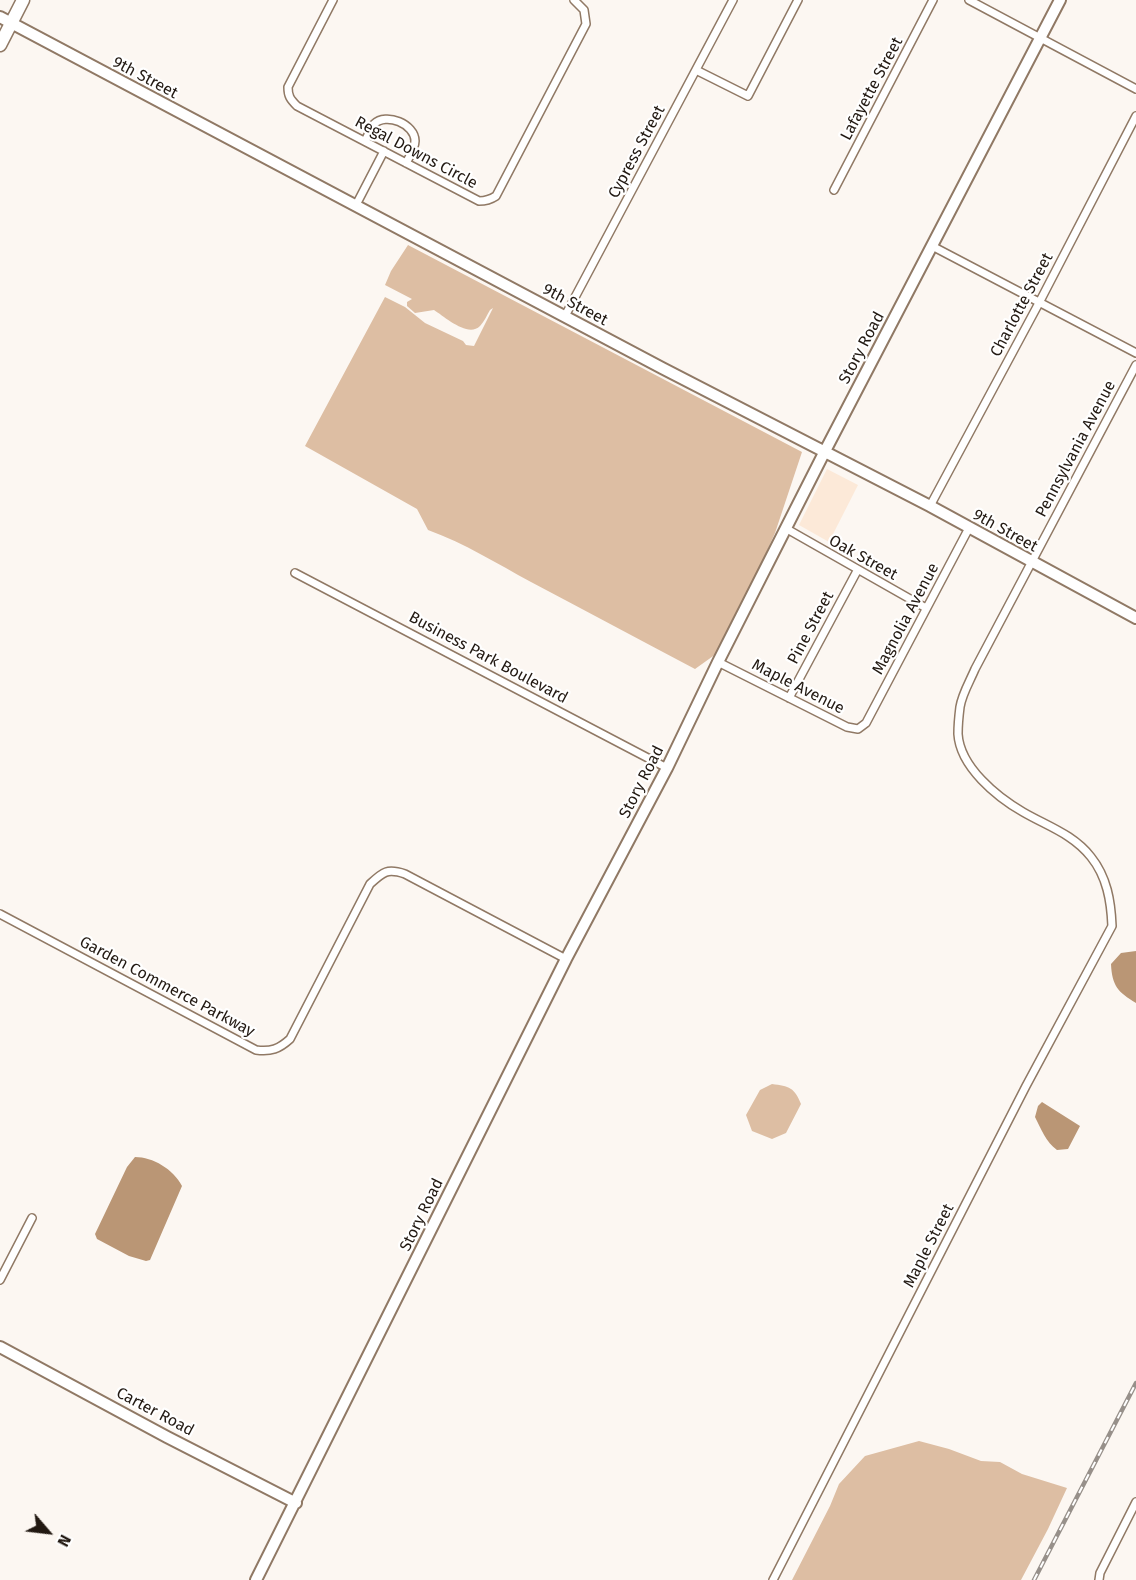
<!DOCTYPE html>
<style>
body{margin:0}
#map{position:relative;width:1136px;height:1580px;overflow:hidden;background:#fcf7f2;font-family:"Fira Sans",sans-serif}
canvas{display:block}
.north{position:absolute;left:18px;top:1502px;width:60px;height:60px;-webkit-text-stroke:4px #fff;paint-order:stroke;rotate:118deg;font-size:16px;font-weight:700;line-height:24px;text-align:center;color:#221912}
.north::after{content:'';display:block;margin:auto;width:21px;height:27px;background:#221912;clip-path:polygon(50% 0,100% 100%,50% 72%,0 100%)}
</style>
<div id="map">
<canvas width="1136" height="1580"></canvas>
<div class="north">N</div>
</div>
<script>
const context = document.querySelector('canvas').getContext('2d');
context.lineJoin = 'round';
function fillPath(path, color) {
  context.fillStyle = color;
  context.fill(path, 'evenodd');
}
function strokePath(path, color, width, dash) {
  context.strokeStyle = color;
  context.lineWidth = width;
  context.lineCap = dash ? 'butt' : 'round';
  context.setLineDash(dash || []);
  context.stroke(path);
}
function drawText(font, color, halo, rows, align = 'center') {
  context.font = font + ' "Fira Sans",sans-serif';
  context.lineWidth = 4.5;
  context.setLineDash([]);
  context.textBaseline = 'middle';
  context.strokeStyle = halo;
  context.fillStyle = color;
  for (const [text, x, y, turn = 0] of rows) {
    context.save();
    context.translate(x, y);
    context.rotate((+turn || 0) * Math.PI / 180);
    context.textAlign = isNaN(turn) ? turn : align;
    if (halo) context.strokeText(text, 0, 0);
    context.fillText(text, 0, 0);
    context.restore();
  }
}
fillPath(new Path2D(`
 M827 469 858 485 829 542 799 525Z`), '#fce9d8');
fillPath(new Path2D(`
 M408 245 802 452 775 533 723 649 695 669C640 640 586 611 531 582 496 563 466 544 428 530L417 509 305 446 385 297 405 307 425 323 463 341 466 345 474 346 493 308 490 310C487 315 484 322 480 326 468 338 445 317 434 310L415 313 407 306V302L412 299 385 285 391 271Z
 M772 1084C789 1086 795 1088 801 1104L786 1133 772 1139 752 1131 746 1115 760 1090Z
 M919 1441 949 1449 981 1461 1000 1462 1022 1474 1067 1488 1048 1529 1021 1580H792L830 1506 839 1484 865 1456Z`), '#ddbea3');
fillPath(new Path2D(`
 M1136 951V1003C1118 992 1112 986 1111 964L1121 953Z
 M1042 1102 1080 1126 1068 1149 1057 1150C1046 1142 1041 1129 1035 1117L1038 1106Z
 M135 1157C153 1157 173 1169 182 1186L150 1260 146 1261 129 1256 97 1239 95 1234 127 1167Z`), '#ba9675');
const street = new Path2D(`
 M333 0 288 87C288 96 290 99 297 106L479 201C486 201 490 200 496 196L586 24 584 10 574 0
 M969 0 1136 89
 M696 70 748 96 798 0
 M365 141C368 136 370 129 374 124 386 112 415 124 415 141 415 148 410 156 406 163
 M834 190 933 0
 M356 205 384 151
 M932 246 1136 353
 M565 316 733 0
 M930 506 1039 303 1136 116
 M787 529 926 608
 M295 573 667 768
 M718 662 847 727 858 729 866 723 969 528
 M789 698 857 571
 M0 914 256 1050C271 1052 279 1049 290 1039L370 884C383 872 387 868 405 874L566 959
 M0 1280 32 1218
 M773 1580 1026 1086 1112 926C1111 901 1107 877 1091 857 1073 834 1047 826 1023 812 997 797 960 767 958 734 958 726 959 715 960 707 962 694 970 681 975 669L1136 365
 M1099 1580 1100 1573 1136 1502`);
const secondary = new Path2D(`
 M0 17 662 368 930 506 1136 618
 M0 1347 167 1437 296 1503
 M256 1580 566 959 667 768 718 662 825 451 1060 0`);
const highway = new Path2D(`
 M0 45 23 0`);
strokePath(street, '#907965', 10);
strokePath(secondary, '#907965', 14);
strokePath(highway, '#907965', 15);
strokePath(street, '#fff', 7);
strokePath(secondary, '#fff', 10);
strokePath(highway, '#fff', 12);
const rail = new Path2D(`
 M1034 1580 1136 1383`);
strokePath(rail, '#97908a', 4.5);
strokePath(rail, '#fff', 2, [7]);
drawText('16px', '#221912', '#fff', [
 ["9th Street",145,78,28],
 ["Lafayette Street",872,89,-62],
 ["Cypress Street",637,152,-62],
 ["Regal Downs Circle",416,153,28],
 ["9th Street",575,305,28],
 ["Charlotte Street",1022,305,-62],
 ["Story Road",862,348,-62],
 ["Pennsylvania Avenue",1076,449,-62],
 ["9th Street",1005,531,29],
 ["Oak Street",863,558,29],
 ["Magnolia Avenue",906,619,-62],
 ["Pine Street",811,628,-62],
 ["Business Park Boulevard",488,658,28],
 ["Maple Avenue",798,687,27],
 ["Story Road",642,782,-63],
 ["Garden Commerce Parkway",167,987,28],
 ["Story Road",422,1215,-64],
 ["Maple Street",929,1246,-63],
 ["Carter Road",155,1412,28]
]);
</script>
